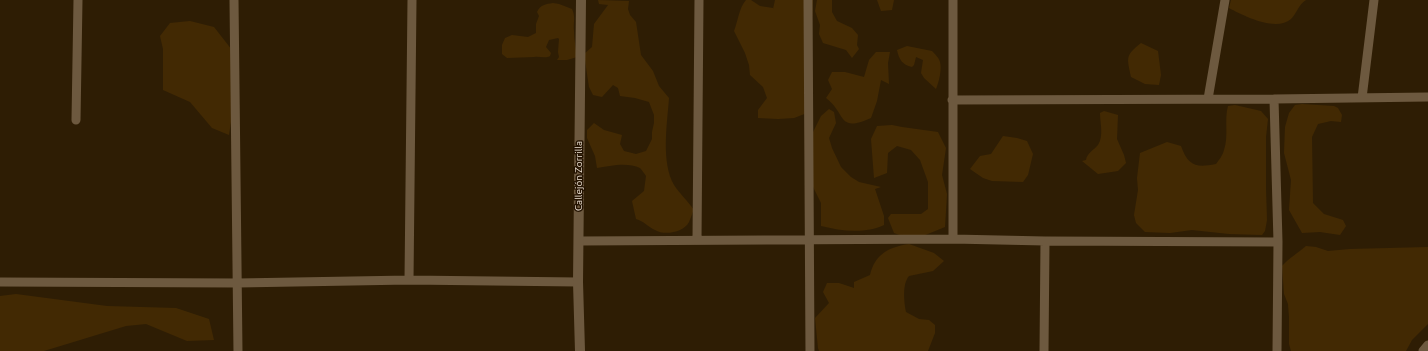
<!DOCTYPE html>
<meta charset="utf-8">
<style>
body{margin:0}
canvas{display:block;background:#2e1d04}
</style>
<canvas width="1428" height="351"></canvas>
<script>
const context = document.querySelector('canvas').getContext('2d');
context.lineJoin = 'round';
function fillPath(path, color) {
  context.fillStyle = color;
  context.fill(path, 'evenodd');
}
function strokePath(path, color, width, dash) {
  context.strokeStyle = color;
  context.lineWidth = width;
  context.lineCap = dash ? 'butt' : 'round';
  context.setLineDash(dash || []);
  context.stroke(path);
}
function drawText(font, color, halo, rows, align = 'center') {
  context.font = font + ' Ubuntu,sans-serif';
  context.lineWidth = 3;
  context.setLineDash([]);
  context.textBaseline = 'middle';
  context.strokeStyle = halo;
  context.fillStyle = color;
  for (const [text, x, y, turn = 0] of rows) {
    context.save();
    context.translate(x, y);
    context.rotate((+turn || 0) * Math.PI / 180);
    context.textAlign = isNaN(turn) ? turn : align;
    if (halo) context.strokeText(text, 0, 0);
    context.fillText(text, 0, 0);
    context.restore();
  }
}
fillPath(new Path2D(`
 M598 0 629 1 628 9 630 15 636 22 641 55 653 71 659 86 669 98C667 125 661 162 674 185 679 193 688 201 694 210 692 213 691 218 689 222 684 232 665 236 655 230 648 227 644 221 636 219L632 201 644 191 646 176C644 173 642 170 640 168 628 162 609 166 597 168L595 156 587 138V130L594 123 604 130 622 135 620 144 624 151 636 154 646 151 652 139V132L654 123V115L649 102 635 98 620 96 618 88 613 85 602 97 593 95 589 87 584 54 592 47 594 24 608 5 599 4Z
 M746 0H751L760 6 773 8V9L775 0H813L807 113 794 118 778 119 758 118V110L767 98 763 87 750 75 749 65 745 53 734 31C738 21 739 8 746 0Z
 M817 0H832V12L837 21 852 28 858 35 857 45 859 49 852 58 846 50 823 43 819 34 820 25 815 11Z
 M877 0H894L892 10 881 11Z
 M1231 0H1306C1298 5 1297 13 1291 19 1276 32 1244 16 1229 8Z
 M553 3 559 4 572 9C576 17 573 23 574 31 574 40 576 48 577 57L567 60H557L559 57 558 52 559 39 558 38 549 40 546 47 551 53 550 56C545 59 540 56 534 57 525 57 516 58 507 58L502 54V45L505 38 512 35 528 37 536 33V24L539 16 537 12C540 5 546 4 553 3Z
 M190 21 214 27 232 50 237 83 229 135 212 128 190 102 163 90V49L160 36 170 23Z
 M1141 43 1158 51 1161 75 1159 85 1145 84 1131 77C1127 57 1125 56 1141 43Z
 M907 46 932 51C935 54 939 58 940 62 942 69 939 82 936 89L924 78 921 73 923 60 916 57 914 65 912 67C902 65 899 59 897 50Z
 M876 52H890L888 63 889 84 881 80 877 101 871 118C837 133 847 114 826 98L832 89 828 80 832 72H845L864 77 869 60Z
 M1302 104 1334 106 1338 108 1342 115 1341 122 1331 121 1318 124 1312 137 1313 203 1324 214 1343 220 1346 226 1340 235 1320 232 1302 233 1289 210 1291 180 1284 153 1285 127 1289 113 1295 105Z
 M1235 105 1261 111 1268 119 1266 137V189L1267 220 1265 231 1262 235 1229 234 1192 230 1170 233 1145 232 1136 223 1134 215 1138 190 1137 178 1140 153 1167 142 1181 146C1188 166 1196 168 1216 164 1219 160 1223 155 1224 150 1229 136 1224 120 1228 106Z
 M829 109 834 112 836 123 829 138 832 148 841 167 851 177 859 182 881 187 875 189 884 216V225C865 234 841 231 821 226V203L812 185V134L821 116Z
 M1104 111 1118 115 1117 139 1124 155 1126 163 1118 171 1098 174 1082 161 1086 160C1087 153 1094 150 1098 145 1104 136 1100 123 1100 113Z
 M892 125 902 127 938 132 946 148 942 175 947 194 945 227 913 240 894 233 888 218 891 214H921L928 209V182L920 160 911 150 897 146 888 153 887 173 874 178 871 139 877 126Z
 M1003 136 1017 138 1027 141 1033 154 1028 175 1023 182 992 181 983 178 970 169 980 156 991 154Z
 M909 244 934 253 944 261 933 271 909 276C902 284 904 302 906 312L919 319 929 320 935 325V333L928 351H819L818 348 815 318 829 303 823 292 827 283H839L854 288V282L870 275C875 254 889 247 909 244Z
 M1306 246 1316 247 1328 251 1350 249 1428 247V324L1412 340 1406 351H1291L1289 344V317L1288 304 1284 294 1282 266C1289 258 1298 253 1306 246Z
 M16 294 107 306 176 308 209 319 214 340 187 341 146 324 126 326 44 351H0V296Z`), '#422903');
strokePath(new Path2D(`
 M234 0 238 351
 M808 0 810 351
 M953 0V239
 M1362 98 1374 0
 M1208 99 1225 0
 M1274 99 1278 242 1277 351
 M952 100 1274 99 1428 97
 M76 120 78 0
 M697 240 699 0
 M579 241 953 239 1045 241 1278 242
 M409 280 412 0
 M0 282 238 283 409 280 578 282
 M1044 351 1045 241
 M1423 351 1428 345`), '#6d593f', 9);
strokePath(new Path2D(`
 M580 351 578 282 581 0`), '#6d593f', 10);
drawText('10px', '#ece0d2', '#241300', [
 ["Callejón Zorrilla",579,176,-90]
]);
</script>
